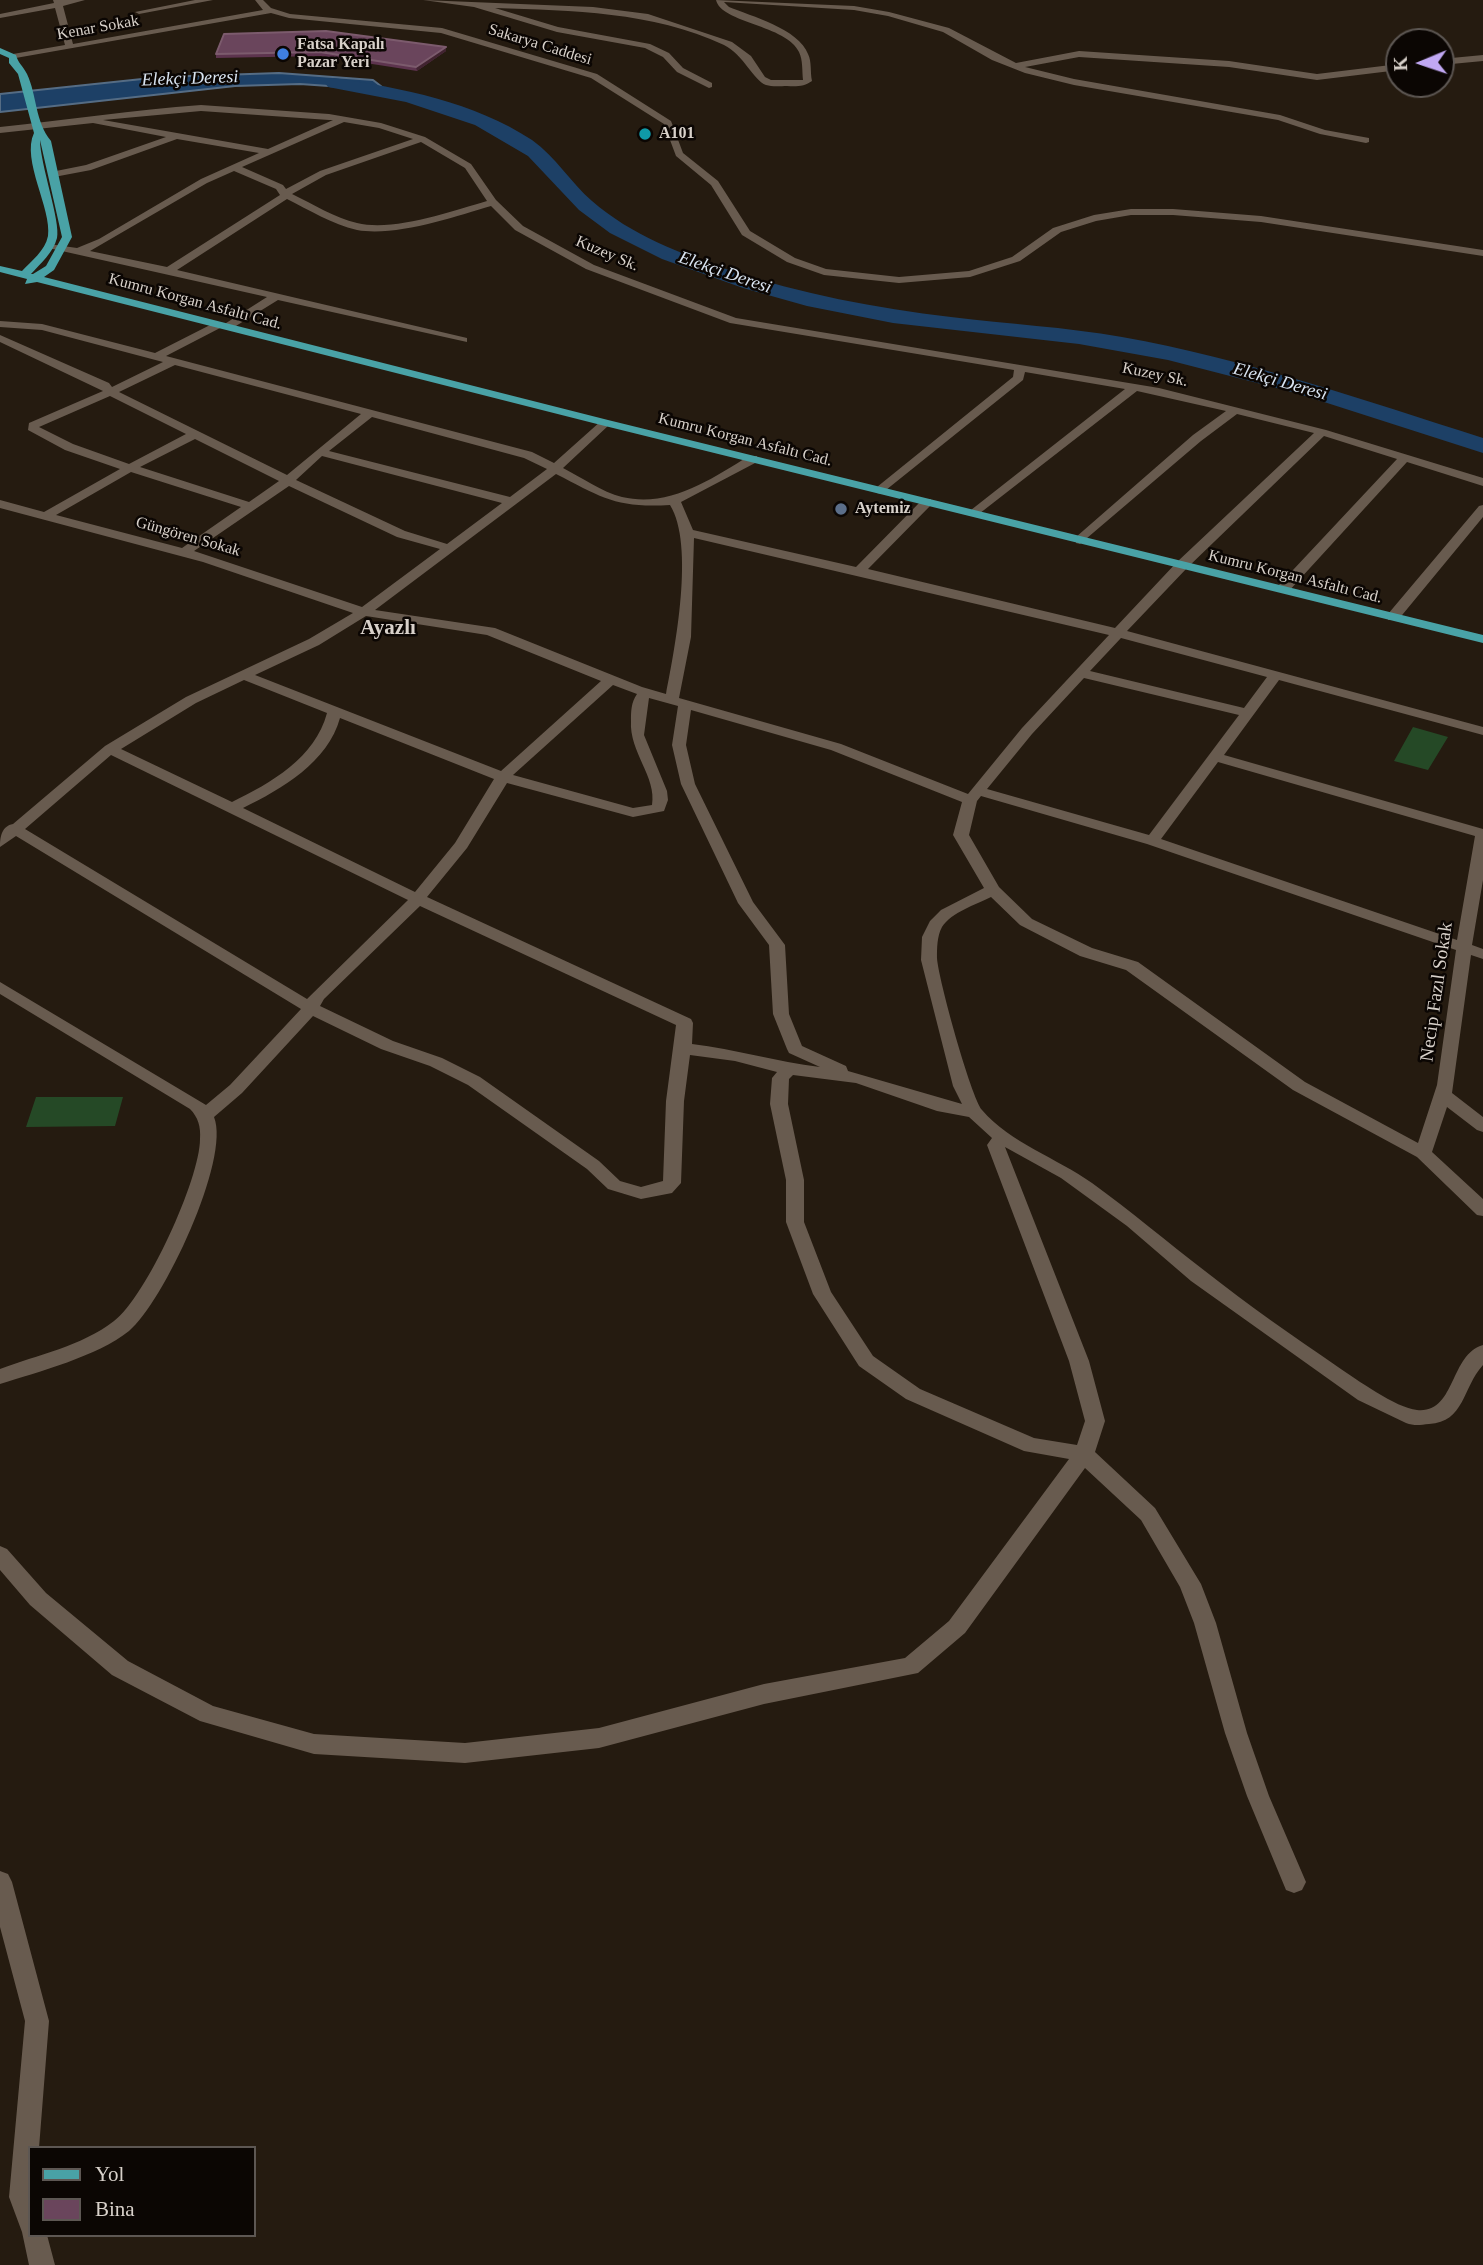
<!DOCTYPE html>
<meta charset="utf-8">
<style>
body{margin:0}
#map{position:relative;width:1483px;height:2265px;overflow:hidden;background:#251b10;font-family:Georgia,serif}
canvas{display:block}
.legend{position:absolute;left:28px;top:2146px;width:228px;height:91px;box-sizing:border-box;background:#0b0603;border:2px solid #5d5753;margin:0;padding:9px 12px;list-style:none;font-size:21px;color:#d8d1ca}
.legend li{display:flex;align-items:center;gap:14px;height:35px}
.legend b{width:35px;border:2px solid #5d5753}
.north{position:absolute;left:1385px;top:28px;width:70px;height:70px;box-sizing:border-box;background:#0b0603;border:2px solid #5d5753;border-radius:50%;rotate:268deg;font-size:19px;font-weight:700;line-height:28px;text-align:center;color:#d8d1ca}
.north::after{content:'';display:block;margin:auto;width:24px;height:32px;background:#c1a8f3;clip-path:polygon(50% 0,100% 100%,50% 72%,0 100%)}
</style>
<div id="map">
<canvas width="1483" height="2265"></canvas>
<ul class="legend">
<li><b style="height:9px;background:#49a2a6"></b>Yol</li>
<li><b style="height:19px;background:#6a455c"></b>Bina</li>
</ul>
<div class="north">K</div>
</div>
<script>
const context = document.querySelector('canvas').getContext('2d');
context.lineJoin = 'round';
function fillPath(path, color) {
  context.fillStyle = color;
  context.fill(path, 'evenodd');
}
function strokePath(path, color, width, dash) {
  context.strokeStyle = color;
  context.lineWidth = width;
  context.lineCap = dash ? 'butt' : 'round';
  context.setLineDash(dash || []);
  context.stroke(path);
}
function drawText(font, color, halo, rows, align = 'center') {
  context.font = font + ' Georgia,serif';
  context.lineWidth = 5;
  context.setLineDash([]);
  context.textBaseline = 'middle';
  context.strokeStyle = halo;
  context.fillStyle = color;
  for (const [text, x, y, turn = 0] of rows) {
    context.save();
    context.translate(x, y);
    context.rotate((+turn || 0) * Math.PI / 180);
    context.textAlign = isNaN(turn) ? turn : align;
    if (halo) context.strokeText(text, 0, 0);
    context.fillText(text, 0, 0);
    context.restore();
  }
}
fillPath(new Path2D(`
 M1413 727 1448 737 1428 770 1394 761Z
 M36 1097H123L115 1126 26 1127Z`), '#254926');
const water = new Path2D(`
 M279 73 373 80 386 90 300 84 235 86 0 112V94L161 77Z`);
fillPath(water, '#1d4066');
strokePath(water, '#556c84', 2);
fillPath(new Path2D(`
 M334 78C402 88 474 102 532 140 556 157 571 183 592 201 631 235 681 254 729 270 801 294 876 308 951 317 1008 324 1065 327 1122 337 1245 359 1364 400 1483 438V453L1296 393 1168 360 1079 344 893 323 807 306 743 288 662 259 610 233 579 210 528 156 475 125 406 102 328 87 325 83 328 79Z`), '#1d4066');
fillPath(new Path2D(`
 M53 0H85L63 6 73 44 263 10 255 0H263L271 8 290 14 442 28 597 74 671 121 683 153 718 181 750 231 795 258 826 269 899 277 969 271 1012 257 1053 228 1094 215 1131 209H1173L1261 216 1483 250V256L1261 222 1173 215H1131L1096 221 1061 232 1020 261 970 277 899 283 824 275 787 262 742 235 711 185 676 156 664 124 591 78 441 33 289 18 271 13 10 59 13 54 65 45 55 8 0 18V14L54 3Z
 M195 0H213L139 14 135 12Z
 M423 0 593 7 648 14 732 42 751 56 765 77 771 80H803C802 71 803 60 799 52 787 25 721 23 716 0L854 6 889 12 949 28 1016 63 1079 51 1229 61 1317 74 1399 64V70L1317 80 1229 67 1079 57 1025 67 1074 79 1280 115 1325 130 1369 138V142L1366 143 1320 134 1278 120 1074 85 1025 73 992 60 943 32 888 16 854 10 724 2 729 7C751 16 799 29 808 54 812 62 810 72 812 81 805 86 797 87 787 86 781 86 772 87 766 85 754 81 743 54 724 45 651 11 573 11 495 8L558 27 650 44 669 53 683 68 712 83V87L709 88 677 72 663 57 645 48 557 32 474 7Z
 M1483 55V61L1441 65V59Z
 M201 105 329 114 381 123 425 137 471 164 496 200 523 226 594 265 736 318 1159 388 1326 430 1483 478V486L1407 462 1288 592H1278V586L1397 459 1324 436 1187 568 1127 631 1483 727V735L1279 680 1224 755 1483 829V880L1472 945 1483 949V959L1471 955 1452 1093 1483 1117V1132L1477 1130 1447 1107 1432 1152 1483 1199V1216L1477 1215 1417 1157 1293 1090 1126 970 1080 956 1020 925 991 897C975 905 952 912 942 927 937 936 937 948 937 958 938 978 971 1097 982 1110 1010 1143 1057 1158 1092 1183 1131 1211 1167 1242 1205 1271 1248 1305 1293 1336 1338 1367 1356 1379 1396 1408 1417 1410 1456 1414 1449 1355 1483 1345V1365C1462 1388 1465 1422 1429 1424 1420 1425 1414 1426 1406 1423L1358 1400 1191 1281 1127 1226 1061 1178 1005 1147 1089 1361 1105 1421 1095 1452 1155 1508 1201 1584 1216 1623 1247 1733 1269 1796 1306 1882 1302 1890 1294 1893 1286 1890 1247 1796 1225 1733 1194 1623 1180 1587 1141 1520 1085 1468 965 1633 918 1673 764 1704 599 1748 465 1763 314 1754 200 1721 112 1675 30 1605 0 1570V1546L7 1549 46 1593 128 1661 213 1706 314 1734 465 1743 599 1728 764 1684 905 1658 949 1621 1069 1459 1024 1451 906 1399 859 1366 813 1294 786 1222V1180L770 1104 772 1078 777 1072 735 1061 690 1055 684 1101 681 1183 672 1193 641 1199 608 1189 587 1169 468 1085 430 1066 381 1049 313 1016 242 1093 214 1117C231 1159 163 1303 129 1331 98 1356 38 1372 0 1384V1369C37 1355 82 1346 114 1321 146 1297 200 1179 200 1139 201 1127 198 1117 190 1109L0 994V982L206 1105 230 1085 301 1009 16 836 0 847C0 836 2 826 13 824L105 746 186 697 309 639 353 613 203 562 0 508V500L44 512 120 469 65 450 28 430 29 423 103 391 0 342V335L109 383 112 387 163 362 42 330 0 327V321L42 324 155 353 214 323 223 325 267 297 44 247 49 244 77 248 99 239 201 179 259 153 177 139 91 170 54 177 51 176V172L86 165 166 137 93 123 0 133V127C67 120 134 110 201 105ZM201 111 329 120H333L268 149 103 120ZM344 122 379 128 413 139 320 171 286 189 283 185 242 167ZM421 142 465 168 487 201C452 211 394 232 357 223 335 218 313 204 292 194L326 175ZM234 171 276 189 280 195 167 267 90 251 207 183ZM287 199C309 210 332 224 357 230 395 237 454 217 491 206L515 230 586 269 730 323 1014 370 1013 377 877 487V493L881 494 1023 380 1025 372 1125 389 971 510 969 513 975 517 1137 391 1226 411 1193 435 1076 537V543L1080 544 1201 441 1237 414 1314 433 1177 562 1115 628 868 569 931 505V499H923L856 567 693 530 681 502 757 462V456H749C710 480 669 508 622 497 602 492 581 477 563 468L609 425V421H601L554 463 532 452 166 356 222 327 231 329 278 300 467 342V338L177 270ZM175 365 361 414 287 475 119 392ZM110 396 186 434 129 464 73 444 39 427ZM372 417 524 458 547 469 510 497 329 451ZM195 439 279 481 249 502 140 467ZM322 456 502 503 447 544 405 531 296 480ZM131 472 241 507 182 548 56 515ZM556 474C603 498 616 508 670 505 695 545 675 648 666 694L642 687 495 628 375 610ZM289 486 397 537 440 549 362 607 194 551ZM694 538 1109 635 1022 728 968 794 841 744 679 698 691 637ZM366 616 487 635 601 681 501 771 255 675 319 645ZM1121 638 1267 677 1244 708 1090 671ZM1084 678 1239 715 1149 835 987 789 1032 734ZM244 680 327 713C315 758 271 783 232 802L121 749 196 703ZM613 685 637 694C631 703 631 711 631 721 629 752 657 777 652 805L633 808 513 775ZM649 698 678 706 672 745 681 784 738 903 769 945 773 1014 787 1049 789 1053 820 1067C777 1062 735 1049 692 1044L693 1023 691 1019 427 897 467 848 507 783 633 817 664 811 668 800 667 791 644 735ZM691 710 831 750 962 802 953 835 984 888 941 910 930 921 922 937 921 960 953 1086 962 1104 848 1071 846 1066 802 1046 789 1014 785 945 753 902 695 784 686 745ZM340 718 494 779 455 843 415 892 243 808C282 789 328 762 340 718ZM111 755 408 900 307 999 25 829ZM1218 762 1475 836 1457 940 1161 839ZM981 796 1147 844 1456 950 1437 1085 1418 1143 1305 1082 1138 962 1092 948 1032 919 999 887 969 835 977 801ZM420 906 676 1025 666 1101 663 1181 641 1187 620 1181 599 1161 480 1077 442 1058 393 1041 320 1006 324 999ZM793 1075 856 1083 937 1111 969 1117 992 1138 987 1145 1069 1361 1085 1421 1077 1445 1034 1438 920 1389 873 1356 831 1292 804 1222V1180L788 1104 789 1079Z
 M1483 505V517L1398 620H1388V614L1479 506Z
 M0 1871 8 1874 12 1882 49 2021 39 2148H30V2235H47L55 2265H29L22 2232 9 2197 25 2021 0 1927Z`), '#685b4f');
fillPath(new Path2D(`
 M0 48 16 55C18 63 23 66 27 74 37 95 35 122 51 141L72 237 54 270 44 277 608 420 1483 635V643L601 425 37 282 25 284 27 279 0 272V266L22 271C31 261 45 251 48 236 52 209 21 160 34 133L18 74 9 63V58L0 54ZM40 140 62 237 46 266 33 274H31C41 263 53 253 57 238 61 222 40 164 40 140Z`), '#49a2a6');
fillPath(new Path2D(`
 M446 51 417 71 321 56 216 58V54Z`), '#5d344e');
fillPath(new Path2D(`
 M446 47V51L417 71 416 67Z`), '#412330');
const building = new Path2D(`
 M326 31 446 47 416 67 320 52 216 54 224 34Z`);
fillPath(building, '#6a455c');
strokePath(building, '#7c5b6d', 2);
for (const [x, y, r, color] of [
 [283,54,7,"#3f7fe0"],
 [645,134,7,"#0f9aa8"],
 [841,509,7,"#5c6f8a"]
]) {
  const dot = new Path2D();
  dot.arc(x, y, r, 0, 2 * Math.PI);
  context.fillStyle = color;
  context.fill(dot);
  strokePath(dot, '#0b0603', 2.5);
}
drawText('16px', '#d8d1ca', '#0b0603', [
 ["Kenar Sokak",98,28,-10],
 ["Sakarya Caddesi",540,45,17],
 ["Kuzey Sk.",607,254,23],
 ["Kumru Korgan Asfaltı Cad.",195,302,15],
 ["Kuzey Sk.",1155,375,12],
 ["Kumru Korgan Asfaltı Cad.",745,440,14],
 ["Güngören Sokak",188,537,16],
 ["Kumru Korgan Asfaltı Cad.",1295,577,14]
]);
drawText('bold 16px', '#d8d1ca', '#0b0603', [
 ["Fatsa Kapalı",297,45],
 ["Pazar Yeri",297,63],
 ["A101",659,134],
 ["Aytemiz",855,509]
], 'left');
drawText('italic 18px', '#d9e4f1', '#0b0603', [
 ["Elekçi Deresi",190,79,-2],
 ["Elekçi Deresi",725,273,19],
 ["Elekçi Deresi",1280,382,16]
]);
drawText('19px', '#d8d1ca', '#0b0603', [
 ["Necip Fazıl Sokak",1437,992,-82]
]);
drawText('bold 21px', '#d8d1ca', '#0b0603', [
 ["Ayazlı",388,629]
]);
</script>
